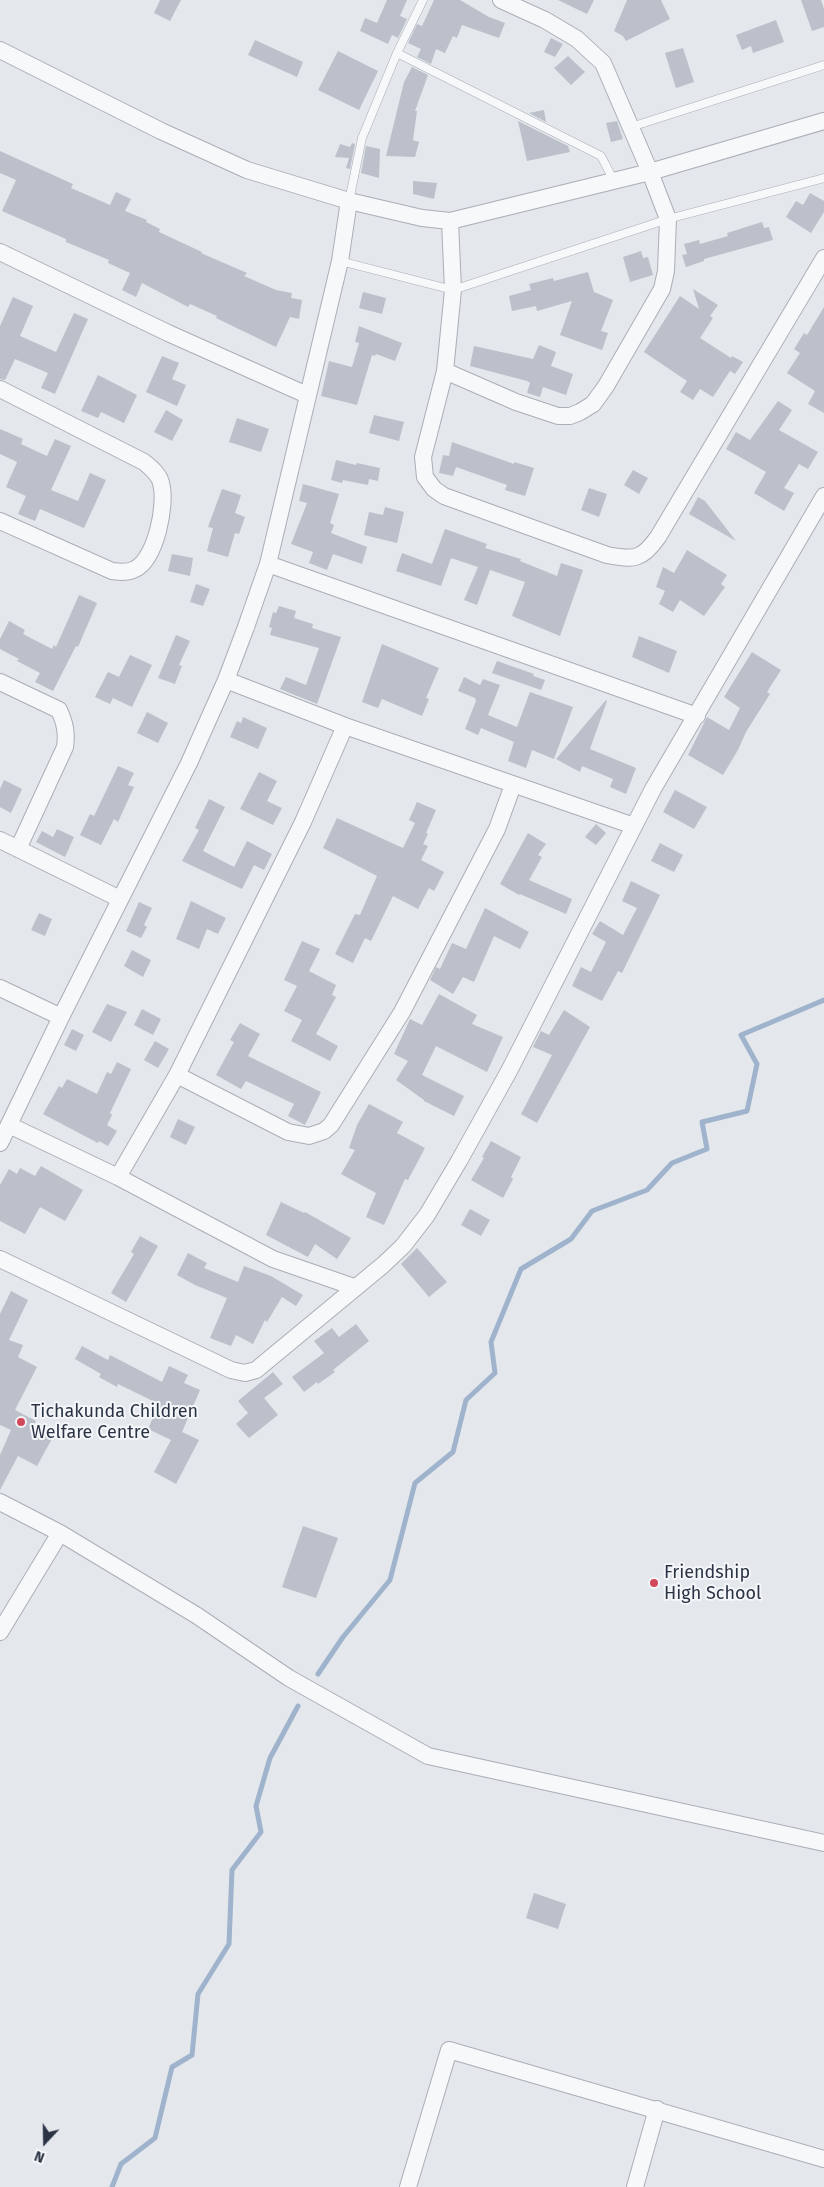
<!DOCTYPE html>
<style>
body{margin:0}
#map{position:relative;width:824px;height:2187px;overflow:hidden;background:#e4e7ec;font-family:"Fira Sans",sans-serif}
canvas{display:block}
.north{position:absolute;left:20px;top:2117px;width:50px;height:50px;-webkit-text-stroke:4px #f4f6f9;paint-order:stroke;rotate:201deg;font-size:14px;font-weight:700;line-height:20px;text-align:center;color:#2b3445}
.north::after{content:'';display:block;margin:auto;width:18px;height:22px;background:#2b3445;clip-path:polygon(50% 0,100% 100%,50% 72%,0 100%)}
</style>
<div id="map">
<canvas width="824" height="2187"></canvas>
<div class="north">N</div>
</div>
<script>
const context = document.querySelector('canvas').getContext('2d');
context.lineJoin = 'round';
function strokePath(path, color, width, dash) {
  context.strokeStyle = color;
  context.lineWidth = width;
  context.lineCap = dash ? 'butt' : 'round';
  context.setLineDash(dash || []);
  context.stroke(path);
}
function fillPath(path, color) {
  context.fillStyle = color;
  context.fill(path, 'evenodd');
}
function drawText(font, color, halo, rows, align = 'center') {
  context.font = font + ' "Fira Sans",sans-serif';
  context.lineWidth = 4;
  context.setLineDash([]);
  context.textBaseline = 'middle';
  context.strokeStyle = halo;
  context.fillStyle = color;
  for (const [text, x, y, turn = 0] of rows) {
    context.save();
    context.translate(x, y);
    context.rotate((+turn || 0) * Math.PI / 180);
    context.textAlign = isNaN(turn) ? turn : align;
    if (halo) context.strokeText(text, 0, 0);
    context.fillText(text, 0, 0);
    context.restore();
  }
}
strokePath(new Path2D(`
 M318 1674 343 1637 390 1580 415 1483 453 1452 466 1400 495 1373 491 1342 521 1269 571 1239 592 1211 647 1190 672 1163 707 1149 702 1122 747 1111 757 1064 741 1035 824 1000
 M112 2187 121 2164 155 2138 172 2067 192 2055 198 1994 229 1944 232 1870 261 1832 256 1806 270 1758 298 1706`), '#9fb4cc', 5);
fillPath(new Path2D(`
 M160 0H181L170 21 154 13Z
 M387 0H407L400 16 407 19 398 38 392 35 388 44 360 31 365 18 377 23Z
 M434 0H460L489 17 505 23 499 38 462 25 457 38 453 36 445 53 436 49 431 64 417 57 421 49 408 43 417 24 422 26Z
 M558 0H594L587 14Z
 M627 0H661L670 19 626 41 623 36 614 31Z
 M801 0H821L824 9V27L812 31Z
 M776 20 784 42 753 53 751 46 742 50 736 35Z
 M551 38 563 44 555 57 544 52Z
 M255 40 303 62 297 77 248 55Z
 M683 48 694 82 676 88 665 53Z
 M338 51 378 71 359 110 318 90Z
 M568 56 585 72 571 85 554 68Z
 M412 67 428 75 415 111H417L413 140 419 142 415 157 386 156 404 82Z
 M544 110 546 122 529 113Z
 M518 121 568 146 570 152 527 161Z
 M617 121 623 139 611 142 606 123Z
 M352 143 355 144 350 169 346 168 349 158 335 157 340 144 350 147Z
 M366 146 380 149 379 178 361 173Z
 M0 151 73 184 71 188 110 205 116 192 131 199 125 211 147 220 146 222 160 229 159 232 202 252 201 253 247 273 244 276 276 290 292 293 291 298 302 300 299 319 290 317 276 347 216 318 217 316 190 304 188 307 142 283 136 297 122 290 130 273 108 263 109 260 66 242V239L2 211 16 180 0 173Z
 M413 181 437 183 434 199 413 194Z
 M810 193 824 201V212L811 233 786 217 796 201 803 205Z
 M762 222 764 228 769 227 773 240 704 259V261L686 267 682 255 687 254 684 244 699 240 700 244 728 236 727 233Z
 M641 251 643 258 648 257 653 275 630 282 623 257Z
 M588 272 594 292 613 300 601 331 608 333 602 350 560 335 572 301 537 311 536 306 512 311 509 296 531 290 529 284 553 278 554 281Z
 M693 289 718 305 710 316 713 318 700 338 731 358 732 356 743 362 735 374 730 371 713 397 700 389 693 400 680 392 687 381 644 352 680 296 699 309Z
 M363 292 386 298 382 314 359 308Z
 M13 297 33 306 20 336 56 352 74 313 88 319 55 394 41 388 48 373 15 359 5 380 0 379V326Z
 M824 307V413L808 404 815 391 787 373 800 353 794 349 804 333 807 335Z
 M359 326 402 343 395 361 376 354 375 356 372 355 357 405 321 396 329 361 352 367 359 343 355 342Z
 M539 345 556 352 551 366 573 374 566 395 543 387 540 397 527 393 530 383 527 381 470 366 474 346 533 359Z
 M162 356 179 363 172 379 186 385 177 406 146 392Z
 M98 375 137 395 124 423 101 412 98 418 81 411Z
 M778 401 792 410 779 430 818 452 808 469 799 464 784 488 794 493 784 511 754 493 766 472 726 449 736 432 750 440Z
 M166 410 183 420 172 441 154 432Z
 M374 415 404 422 399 441 369 433Z
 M237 418 269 429 261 452 229 442Z
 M0 429 23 439 21 444 47 456 55 439 71 446 51 490 78 501 90 473 106 480 84 528 40 509 35 521 18 514 26 496 6 487 17 462 0 454Z
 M452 442 514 464V462L534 468 525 496 505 490 507 485 456 467 453 476 439 473 443 455 449 456Z
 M336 460 356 465 357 463 380 468 378 481 369 479 368 485 343 480 342 483 331 480Z
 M633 470 648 478 639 494 624 485Z
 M303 484 339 494 330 523 334 525 331 533 367 547 362 564 333 554 327 570 309 563 313 552 291 544 307 503 299 501Z
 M589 488 607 494 599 517 581 510Z
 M222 489 241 495 235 513 245 517 239 534 235 533 228 557 207 551 213 528 208 527Z
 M698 497 705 501 736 541 689 514Z
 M385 507 404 512 397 543 364 535 369 512 383 515Z
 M445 529 487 544 485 548 521 559 520 561 557 576 561 563 583 570 560 636 512 616 525 582 490 570 477 605 464 600 478 567 451 558 441 586 396 571 402 553 432 564Z
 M687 550 727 575 721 584 725 587 704 616 680 600 673 612 659 604 665 591 656 587 663 567 674 573Z
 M172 554 193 558 190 576 168 571Z
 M196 584 210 589 203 606 190 602Z
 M79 595 97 603 78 647 76 646 53 691 35 682 40 673 17 661 19 659 0 649V639L9 621 25 630 23 634 52 649 54 645 56 647Z
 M279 606 296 611 294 618 313 624 312 628 341 637 317 704 280 689 286 677 306 685 319 648 270 635 272 628 269 627 273 612 276 613Z
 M176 635 190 641 179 665 182 666 175 684 158 678Z
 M639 636 677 651 669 673 632 657Z
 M382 644 439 668 426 698 429 699 422 716 382 699 378 708 362 702Z
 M752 652 781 670 767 692 770 694 746 732 738 750 723 775 688 755 707 717 729 730 740 708 724 697Z
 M130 655 152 665 132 707 113 698 110 704 95 697 108 672 119 677Z
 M497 661 534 674 533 676 545 680 541 690 492 673Z
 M464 677 480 685 483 679 500 685 488 715 517 727 530 692 573 707 554 759 532 750 526 768 508 761 514 742 481 728 478 735 465 729 476 701 475 698 458 691Z
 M606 700 607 701 590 749 636 768 626 794 610 787 613 779 582 766 580 772 556 759Z
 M147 712 168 723 158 743 137 733Z
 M243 717 267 728 258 749 230 737 237 721 241 723Z
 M118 766 134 773 128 785 134 787 118 822 114 819 101 845 80 835 90 814 94 816Z
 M259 772 277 781 267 801 282 808 273 825 240 809Z
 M4 780 22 789 11 813 0 807V789Z
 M675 790 707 807 694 829 663 812Z
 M209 799 225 807 203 851 234 867 247 841 272 854 264 870 254 865 242 889 182 861 199 830 195 828Z
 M417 802 436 810 426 833 428 834 423 844 428 846 421 860 444 872 434 891 429 888 418 909 393 896 371 941 365 938 353 963 335 954 355 914 360 915 377 876 323 848 337 818 403 848 415 823 409 820Z
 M596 824 606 833 596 845 585 837Z
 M57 829 74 837 65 857 36 842 42 831 53 837Z
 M528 833 546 844 538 855 542 857 529 880 572 899 566 914 520 894 519 895 500 884Z
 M660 843 683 855 674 872 651 861Z
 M631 881 660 895 622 973 618 971 602 1001 572 986 581 967 591 972 606 942 592 934 600 921 623 935 637 908 622 901Z
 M191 901 226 918 218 934 207 929 199 949 176 939Z
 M139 902 152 908 144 925 147 927 141 938 126 931Z
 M485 908 529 932 520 949 494 936 474 982 463 977 453 994 430 980 436 967 440 969 452 943 466 949Z
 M39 913 52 919 45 936 31 930Z
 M302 941 320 949 309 971 336 985 332 995 336 997 316 1034 338 1046 330 1061 291 1041 302 1020 284 1011 297 986 284 980Z
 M132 950 151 960 143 977 124 966Z
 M439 994 477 1015 472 1024 503 1037 487 1072 436 1046 422 1075 464 1096 454 1116 424 1101V1100L396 1080 408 1061 394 1054 410 1019 422 1025Z
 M107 1004 127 1012 111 1042 92 1032Z
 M142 1009 161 1019 153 1035 134 1025Z
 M564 1010 590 1027 537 1123 521 1114 552 1055 533 1047 541 1031 549 1035Z
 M240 1023 260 1034 248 1056 321 1092 305 1125 288 1116 294 1104 246 1081 241 1089 216 1075 234 1042 230 1040Z
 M72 1029 84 1035 76 1051 64 1045Z
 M155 1041 169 1049 158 1068 144 1060Z
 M117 1062 131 1069 110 1113 112 1115 107 1125 117 1131 108 1146 99 1141 98 1143 43 1114 59 1086 62 1088 67 1079 97 1094 107 1072 111 1074Z
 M369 1104 403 1122 397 1133 425 1148 408 1180 405 1179 384 1225 366 1217 376 1193 341 1174 355 1150 349 1148 357 1125Z
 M178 1119 195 1127 186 1145 170 1137Z
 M491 1141 521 1157 511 1177 513 1179 503 1198 471 1180 484 1158 482 1157Z
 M41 1166 83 1190 65 1221 40 1207 25 1234 0 1221V1185L9 1169 17 1174 20 1168 35 1176Z
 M281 1202 304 1213 305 1212 351 1238 337 1259 315 1244 308 1257 266 1235Z
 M470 1209 490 1220 481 1236 461 1225Z
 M140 1236 158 1246 126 1302 111 1293 134 1254 131 1252Z
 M417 1248 447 1282 429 1297 401 1264Z
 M188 1253 207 1263 204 1268 238 1282 244 1266 271 1276 303 1295 296 1306 282 1297 267 1322 265 1320 253 1344 236 1335 231 1346 210 1338 227 1298 195 1285 177 1275Z
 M11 1291 28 1300 9 1340 23 1345 18 1357 37 1367 15 1410 36 1421 34 1425 54 1435 37 1466 18 1456 0 1490V1455L11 1430 0 1425V1314Z
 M356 1324 369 1341 333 1370 335 1372 318 1384 317 1382 304 1392 292 1377 324 1353 314 1341 332 1328 339 1337Z
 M82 1346 108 1360 110 1355 162 1382 169 1366 188 1375 184 1383 200 1390 182 1432 199 1440 176 1484 154 1472 171 1440 148 1429 159 1404 118 1384 117 1387 99 1377 101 1374 75 1359Z
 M273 1372 283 1384 264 1398 278 1415 249 1438 236 1424 248 1413 238 1401Z
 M303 1526 338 1538 316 1598 282 1587Z
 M534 1893 566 1904 558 1929 526 1918Z`), '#bbc0ca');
const service = new Path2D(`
 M397 53 601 156 614 181
 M631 127 824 65
 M349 201 362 138 397 53 423 0
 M340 261 453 290 668 219 824 178`);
const minor = new Path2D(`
 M0 50 161 131 247 170 349 201 422 218 450 221 650 172 824 121
 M450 221 453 290 445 371 423 457 425 477 434 489 444 496 607 555C634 560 642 560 658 537L824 258
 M0 252 168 333 307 395
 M445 371 516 402 558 416H570L580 412 593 404 606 386 662 289 666 271 668 219 650 172 603 63 577 39 545 20 501 0
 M0 389 144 462C151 468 159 474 161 483 167 504 156 559 135 569 128 573 120 572 112 571L0 521
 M268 564 697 716
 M226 680 345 726 634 826
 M0 682 59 710C65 723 67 733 65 747L18 849
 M0 840 120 899
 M0 988 61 1017
 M177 1075 288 1132 309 1136 324 1131 331 1125 402 1012 497 829 513 785
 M9 1125 118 1177 273 1259 354 1287
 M0 1143 61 1017 189 763 226 680 246 627 268 564 340 261 349 201
 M118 1177 177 1075 303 822 345 726
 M0 1259 231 1370 245 1373 256 1370 383 1265 403 1246 427 1215 459 1161 509 1071 653 789 824 496
 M0 1502 60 1533 196 1615 289 1678 428 1756 824 1843
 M0 1632 60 1533
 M408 2187 449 2050 824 2159
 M635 2187 657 2109`);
strokePath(service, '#a9aeb7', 9);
strokePath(minor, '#a9aeb7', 18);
strokePath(service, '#f7f8fa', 8);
strokePath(minor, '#f7f8fa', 16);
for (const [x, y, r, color] of [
 [21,1422,5,"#d1495b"],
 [654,1583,5,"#d1495b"]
]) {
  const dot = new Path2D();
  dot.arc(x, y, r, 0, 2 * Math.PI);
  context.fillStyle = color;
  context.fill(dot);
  strokePath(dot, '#f4f6f9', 2);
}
drawText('18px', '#2b3445', '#f4f6f9', [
 ["Tichakunda Children",31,1412],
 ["Welfare Centre",31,1433],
 ["Friendship",664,1573],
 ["High School",664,1594]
], 'left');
</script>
